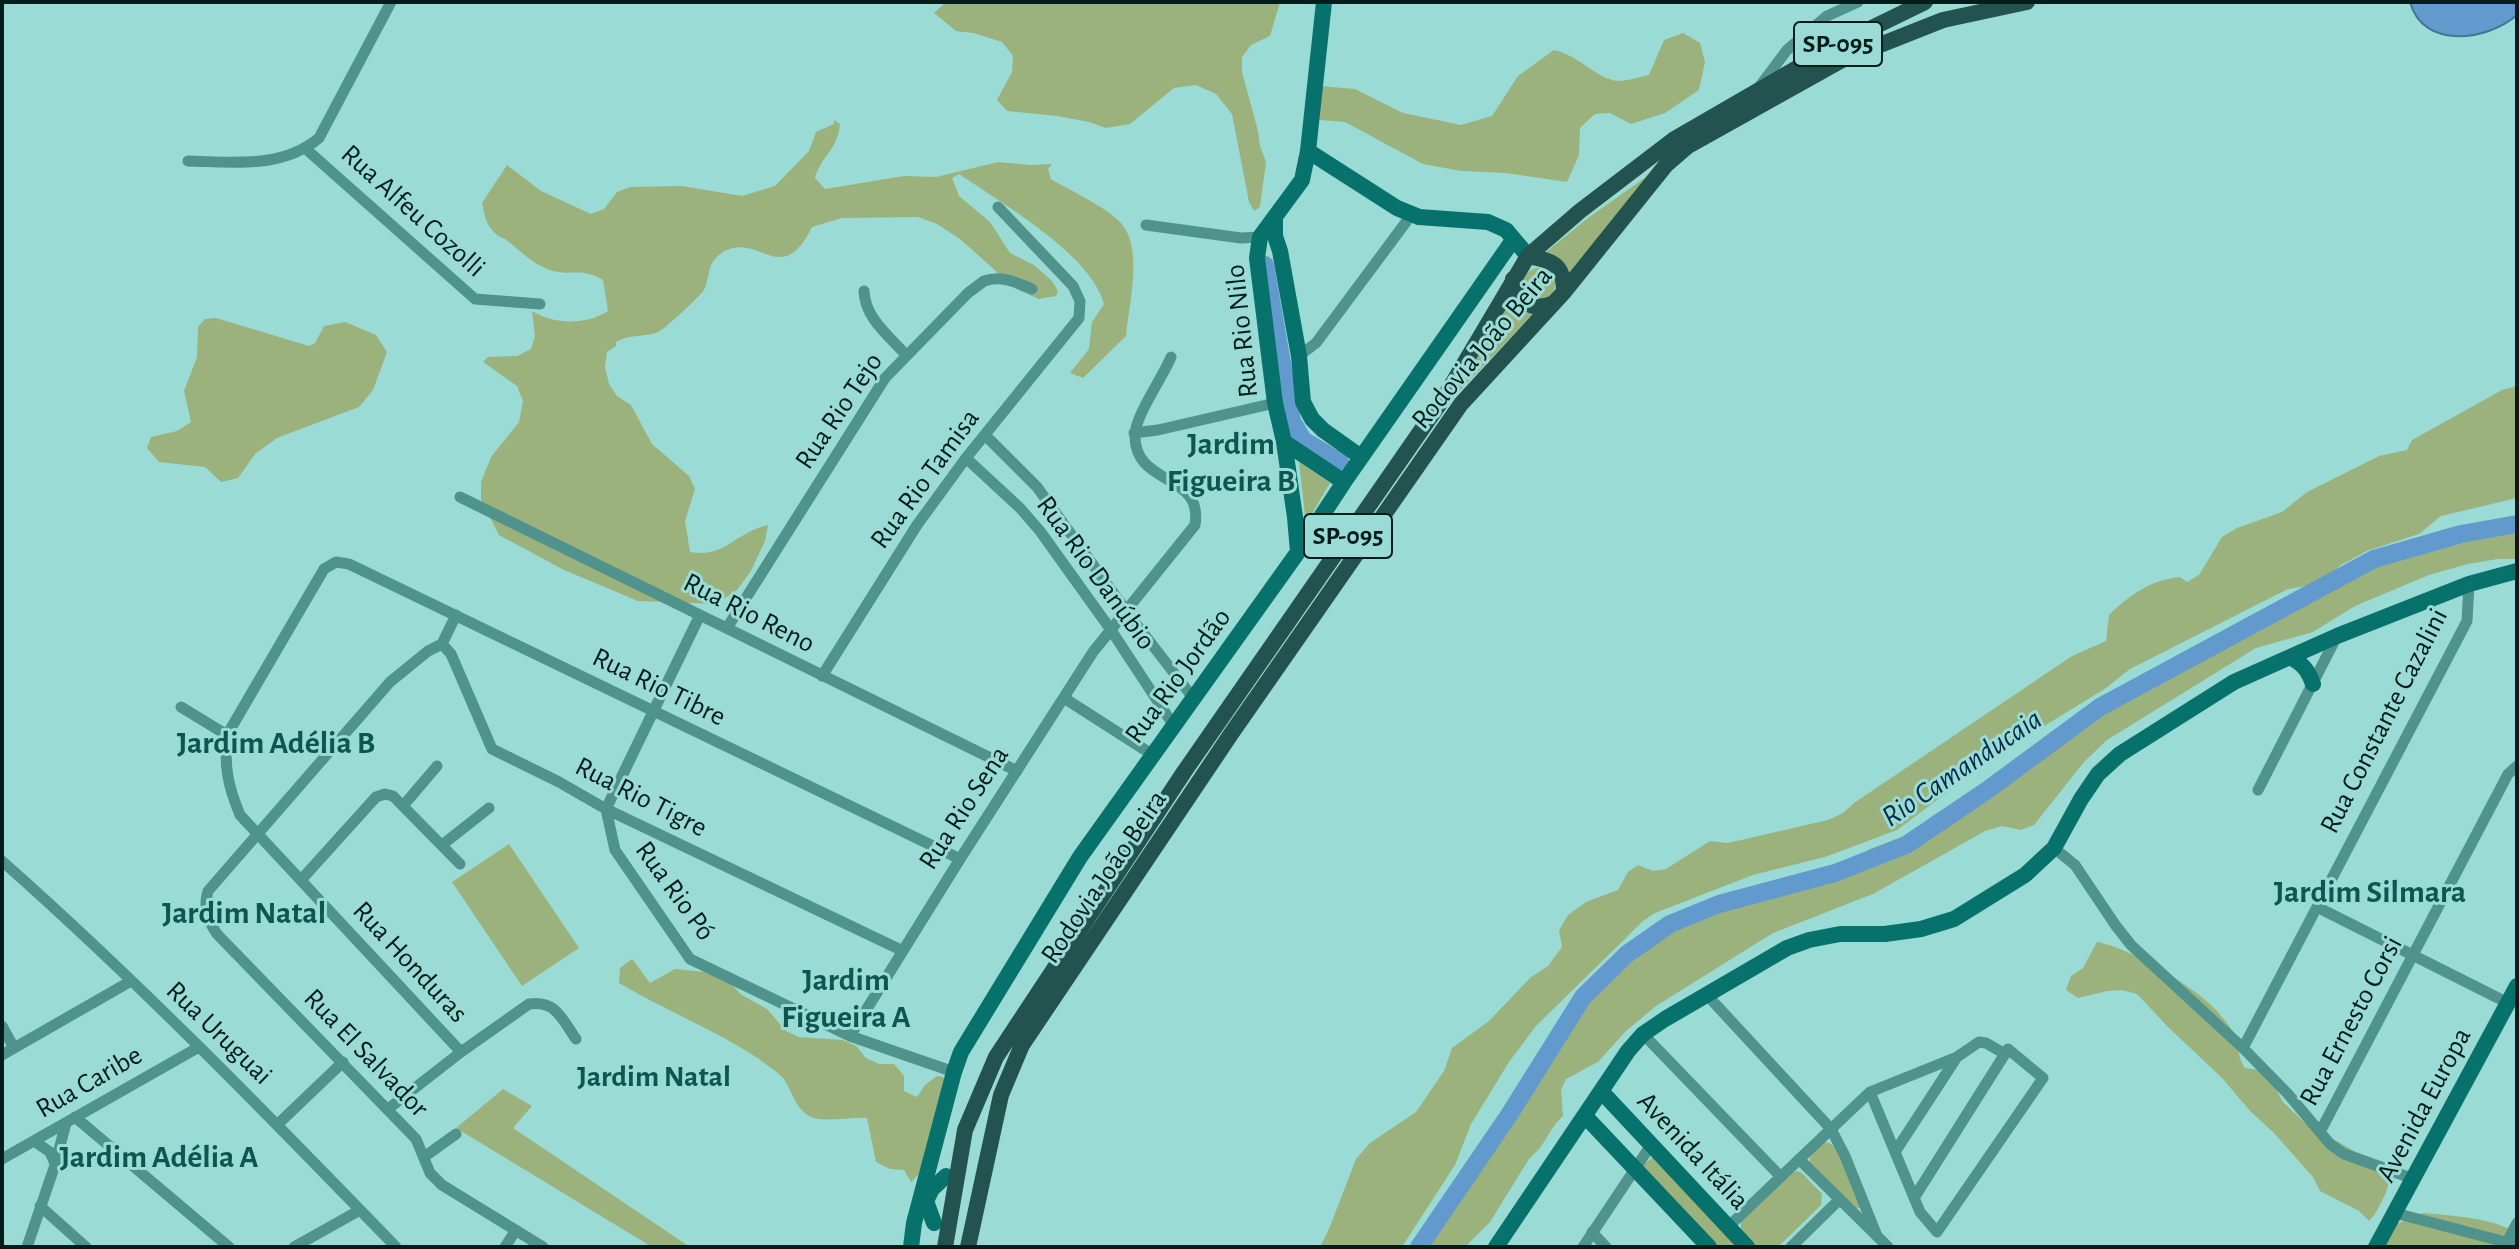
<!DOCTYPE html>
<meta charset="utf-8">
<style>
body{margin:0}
#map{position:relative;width:2519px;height:1249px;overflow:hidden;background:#9adcd5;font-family:"Alegreya Sans",sans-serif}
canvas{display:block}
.frame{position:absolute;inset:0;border:4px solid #021d1a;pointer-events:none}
</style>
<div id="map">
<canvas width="2519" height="1249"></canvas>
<div class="frame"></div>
</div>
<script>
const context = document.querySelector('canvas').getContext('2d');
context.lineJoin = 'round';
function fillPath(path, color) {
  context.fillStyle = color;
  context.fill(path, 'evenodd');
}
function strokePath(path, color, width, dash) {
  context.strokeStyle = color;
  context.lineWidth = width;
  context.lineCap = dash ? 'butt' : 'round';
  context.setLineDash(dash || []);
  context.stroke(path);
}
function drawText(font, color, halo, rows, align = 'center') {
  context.font = font + ' "Alegreya Sans",sans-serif';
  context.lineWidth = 6;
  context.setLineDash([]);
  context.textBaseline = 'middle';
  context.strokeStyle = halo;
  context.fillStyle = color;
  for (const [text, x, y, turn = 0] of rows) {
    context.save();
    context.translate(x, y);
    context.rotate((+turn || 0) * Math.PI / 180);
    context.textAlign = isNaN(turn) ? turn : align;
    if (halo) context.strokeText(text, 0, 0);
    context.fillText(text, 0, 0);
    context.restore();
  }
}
fillPath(new Path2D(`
 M946 2H1280L1270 36 1251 45 1242 57V72L1258 131 1260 146 1266 162 1260 207 1254 211 1249 202 1232 114 1216 94 1196 85 1174 88 1130 124 1106 128 1089 122 1057 116 1007 111 997 100 1012 72 1013 56 1002 42 973 33 956 31 934 13Z
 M1683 33 1700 43 1705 62 1699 90 1665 113 1631 124 1610 113 1595 114 1580 128 1579 155 1567 182 1506 173 1461 171 1423 164 1345 122 1320 120 1314 110 1320 86 1355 89 1403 113 1461 125 1492 116 1518 76 1554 50C1580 56 1597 79 1618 81 1628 81 1639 77 1649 75L1664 40Z
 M834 120 840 124C837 152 822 154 815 178L825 189 904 176 936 177 998 162 1031 165 1052 164 1048 169 1051 179C1069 190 1106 207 1120 222 1144 247 1129 304 1126 336L1083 378 1070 373 1089 349 1092 322 1104 304C1092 255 1000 202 959 174L952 178 959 196 990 222 1010 253 1034 265 1052 281 1058 291 1056 296 1039 299 1016 289 960 239 937 224 918 217 842 218 812 227C781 290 759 231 723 252 705 264 711 277 704 290 700 296 664 330 658 332 642 338 633 333 616 342V346L607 352 605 367 609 384 617 396 631 405 652 444 689 476 695 489 685 521 690 552C727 558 733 533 768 525L765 541 751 571 737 590 716 604 638 601 564 570 499 535 481 500V482L491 457 519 422 523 401 517 386 483 362 488 357 517 356 531 349 535 336 532 311C555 325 586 325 608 311L603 280C581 267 574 276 553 271 533 265 521 251 505 239 501 237 497 236 494 232 486 225 484 213 482 203L507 165 541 191 591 214 604 209 617 192 630 187 682 186 742 196 775 186 809 151 816 132 834 124Z
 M1653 172 1570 275C1566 262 1558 257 1546 252L1588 218Z
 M1523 284a16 16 0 1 1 32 0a16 16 0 1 1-32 0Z
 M1510 296C1516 307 1520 312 1533 314L1453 398Z
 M216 318 309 346 315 343 324 326 345 322 376 335 387 352 373 390 359 407 277 438 255 454 238 478 221 482 205 467 159 462 147 448 151 437 177 431 191 422 184 391 197 357 198 327 205 319Z
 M2517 386V498L2441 516 2419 534 2367 551 2341 565 2319 584 2288 589 2130 669 2106 688 1968 773 1945 794 1897 830 1825 857 1753 875 1655 913 1643 921 1536 1026 1509 1062 1471 1124 1455 1165 1402 1247H1320L1329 1229 1356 1159 1370 1143 1416 1112 1444 1071 1452 1048 1489 1021 1531 977 1548 966 1562 947 1559 930 1568 915 1586 902 1618 890 1628 872 1638 865 1653 871 1666 869 1710 841 1728 843 1828 820 1843 813 1854 803 2072 656 2106 641 2109 615C2130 595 2150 580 2180 577L2187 582 2199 575 2222 537 2237 528 2282 512 2307 492 2379 456 2407 450 2412 440 2502 390Z
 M1299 462 1330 483 1306 524Z
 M2517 529V559H2498L2468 564 2429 575 2355 606 2313 632 2256 648 2107 740 2084 762 2034 825 2021 830 2002 826 1985 831 1873 894 1773 933 1656 1006 1625 1032 1598 1062 1566 1079 1561 1090 1563 1116 1556 1123 1540 1148 1529 1159 1490 1222 1465 1247H1422L1484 1164 1504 1124 1527 1087 1546 1062 1565 1023 1612 967 1639 949 1674 919 1702 908 1745 897 1759 890 1831 873 1870 849 1912 833 1935 814 2015 773 2059 733 2084 718 2107 698 2133 684 2162 676 2200 654 2244 636 2372 564 2436 545 2476 539Z
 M509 844 579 948 522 986 452 882Z
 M2097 942C2129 947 2204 991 2223 1018 2228 1024 2234 1032 2237 1039 2241 1051 2236 1054 2245 1068L2260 1070 2276 1089 2283 1102 2305 1123 2356 1152 2384 1162C2391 1181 2390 1185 2381 1203 2377 1210 2375 1215 2369 1221L2359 1211 2320 1191 2313 1177 2273 1132 2251 1112 2222 1078 2168 1027 2137 994 2122 990 2107 991 2078 998 2066 990 2071 976 2083 968Z
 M632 959 650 983 675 969 704 972 731 984 742 995 767 1009 786 1031 799 1037 843 1040 856 1046 866 1058 879 1064H894L904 1076V1091L917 1097 925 1085 937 1076 952 1079 919 1174 911 1182 904 1170 890 1169 876 1162 867 1118C850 1116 821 1125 806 1114 795 1106 791 1089 783 1078 777 1071 766 1065 759 1059 714 1029 664 1010 619 983L620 968Z
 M503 1089 532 1106 513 1128 690 1247H652L456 1128Z
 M1823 1142 1829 1143 1835 1147 1861 1202 1860 1208 1855 1209 1810 1165V1153Z
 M1652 1158H1657L1741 1247H1714L1643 1172V1165Z
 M1797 1171 1802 1173 1822 1194 1821 1205 1778 1247H1754L1741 1232V1220L1791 1173Z
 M2423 1213C2454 1216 2490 1217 2517 1233V1247H2383L2396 1224Z`), '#9bb27c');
const water = new Path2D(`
 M2410 2H2517V15C2487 41 2423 50 2410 2Z`);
fillPath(water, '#629acd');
strokePath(water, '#457497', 2);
strokePath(new Path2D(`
 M1265 265 1292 421 1303 440 1340 462
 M1419 1247 1509 1115 1583 997 1627 954 1670 924 1719 904 1835 873 1906 845 1986 791 2100 707 2374 559 2461 534 2517 524`), '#629acd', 18);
strokePath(new Path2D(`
 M1760 86 1787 50 1827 16 1858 2
 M306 149 475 299 540 304
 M188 161C233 162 282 169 319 138L391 2
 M1146 225 1241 238 1260 237
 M864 291C865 318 888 335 906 355
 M1299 356 1316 343 1412 214
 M1134 433 1158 430 1275 403
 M985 435 1037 487 1127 612 1194 699
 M966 458 1020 508 1040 531 1111 630 1174 726
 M460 497 1017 771
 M456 615 442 644 451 654 492 749 559 782 606 809 903 951
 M700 615 606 809 615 850 690 959 850 1036 954 1072
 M727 628 885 378 968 293 984 281C1002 275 1015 282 1032 289
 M442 644 428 651 390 682 208 891C203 909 207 919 217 934L416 1139 430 1173 442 1185 543 1247
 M822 676 917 525 966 458 1079 318 1080 301 1073 286 998 207
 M1064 698 1153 755
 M181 707 227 735
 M2258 790 2337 636
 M403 806 437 766
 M442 845 489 808
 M2054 848 2075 865 2116 926 2131 945 2243 1048 2288 1094 2330 1144 2344 1154 2414 1179
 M2 861C140 983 268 1115 396 1247
 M301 880 376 797 385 794 393 796 460 864
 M2317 907 2508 1003
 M1707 995 1831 1129 1845 1156 1877 1236
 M2 1026 14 1048
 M1643 1034 1781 1177
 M850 1036 960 859 1093 652 1195 525C1204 472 1134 487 1135 435 1135 416 1163 377 1171 357
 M2243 1048 2467 621 2469 584
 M461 1052 240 815C228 786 224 767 227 735L324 569 336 562 349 564 960 859
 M2 1055 131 981
 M1870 1092 1920 1212 1937 1232 2043 1078 2008 1049 1914 1198
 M388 1109 461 1052 529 1004C556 1000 562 1019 576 1039
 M75 1117 229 1247
 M278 1124 343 1062
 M2320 1132 2508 774 2517 766
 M34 1141 50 1152 55 1164
 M1895 1152 1957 1057
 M424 1157 456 1134
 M2 1159 199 1047
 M1799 1159 1888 1247
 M40 1206 86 1247
 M2395 1213 2517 1245
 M1728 1227 1870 1092 1957 1057 1979 1042 1986 1043 2005 1054
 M1592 1232 1606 1247
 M2507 1242 2517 1223
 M27 1247 55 1165 66 1123
 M294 1247 360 1210
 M505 1247 516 1230
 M1583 1247 1651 1145
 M1791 1247 1840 1199`), '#4f938c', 11);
strokePath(new Path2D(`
 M1308 151 1397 208 1419 217 1488 222 1506 230 1528 256
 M1275 219V236L1280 251 1299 356 1303 402 1312 419 1323 430 1361 457
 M1284 442 1344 482
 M1298 552 1295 517 1284 442 1275 403 1257 258 1260 237 1302 180 1308 151 1324 2
 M2290 657C2303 664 2308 670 2313 684
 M1601 1091 1747 1247
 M1585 1116 1709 1247
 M934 1223 926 1201 932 1189 946 1176
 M911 1247 914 1223 954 1072 961 1052 1080 857 1298 552 1344 482 1513 240
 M1496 1247 1628 1051 1643 1034 1665 1019 1787 948 1809 940 1840 934H1885L1921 929 1954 919 2025 875 2054 848 2081 799 2098 774 2120 754 2234 682 2337 636 2469 584 2517 571
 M2376 1247 2517 986`), '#06726b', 16);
strokePath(new Path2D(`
 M1528 256C1553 261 1564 264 1564 292
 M1513 279C1516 301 1532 313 1554 303
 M945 1247 965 1130 996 1057 1184 772 1445 396 1528 256 1580 211 1673 140 1837 45 1925 2
 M968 1247 1001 1095 1022 1045 1231 734 1461 404 1564 292 1666 165 1688 146 1842 60 1943 20 2027 2`), '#23534f', 16);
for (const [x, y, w] of [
 [1838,44,88],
 [1348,536,88]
]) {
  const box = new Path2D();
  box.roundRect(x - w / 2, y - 22, w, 44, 6);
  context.fillStyle = '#9adcd5';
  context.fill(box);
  strokePath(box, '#021d1a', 2);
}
drawText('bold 26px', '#021d1a', null, [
 ["SP-095",1838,44],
 ["SP-095",1348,536]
]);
drawText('28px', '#021d1a', '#9adcd5', [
 ["Rua Alfeu Cozolli",413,211,42],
 ["Rua Rio Nilo",1242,331,-96],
 ["Rodovia João Beira",1482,348,-50],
 ["Rua Rio Tejo",839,411,-56],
 ["Rua Rio Tamisa",925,479,-54],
 ["Rua Rio Danúbio",1096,573,54],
 ["Rua Rio Reno",749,613,27],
 ["Rua Rio Jordão",1178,676,-54],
 ["Rua Rio Tibre",659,687,26],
 ["Rua Constante Cazalini",2384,721,-63],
 ["Rua Rio Tigre",641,797,27],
 ["Rua Rio Sena",964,808,-57],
 ["Rodovia João Beira",1104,877,-56],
 ["Rua Rio Pó",675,891,54],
 ["Rua Honduras",410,962,47],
 ["Rua Ernesto Corsi",2351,1021,-62],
 ["Rua Uruguai",219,1033,44],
 ["Rua El Salvador",366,1053,46],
 ["Rua Caribe",89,1082,-30],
 ["Avenida Europa",2424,1105,-62],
 ["Avenida Itália",1693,1151,47]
]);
drawText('italic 30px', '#002b4c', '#9adcd5', [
 ["Rio Camanducaia",1962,768,-34]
]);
drawText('bold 30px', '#0d5651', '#9adcd5', [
 ["Jardim Natal",654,1077]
]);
drawText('bold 32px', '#0d5651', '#9adcd5', [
 ["Jardim",1231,444],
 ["Figueira B",1231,481],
 ["Jardim Adélia B",276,743],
 ["Jardim Silmara",2370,892],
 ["Jardim Natal",244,913],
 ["Jardim",846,980],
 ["Figueira A",846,1017],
 ["Jardim Adélia A",159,1157]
]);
</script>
